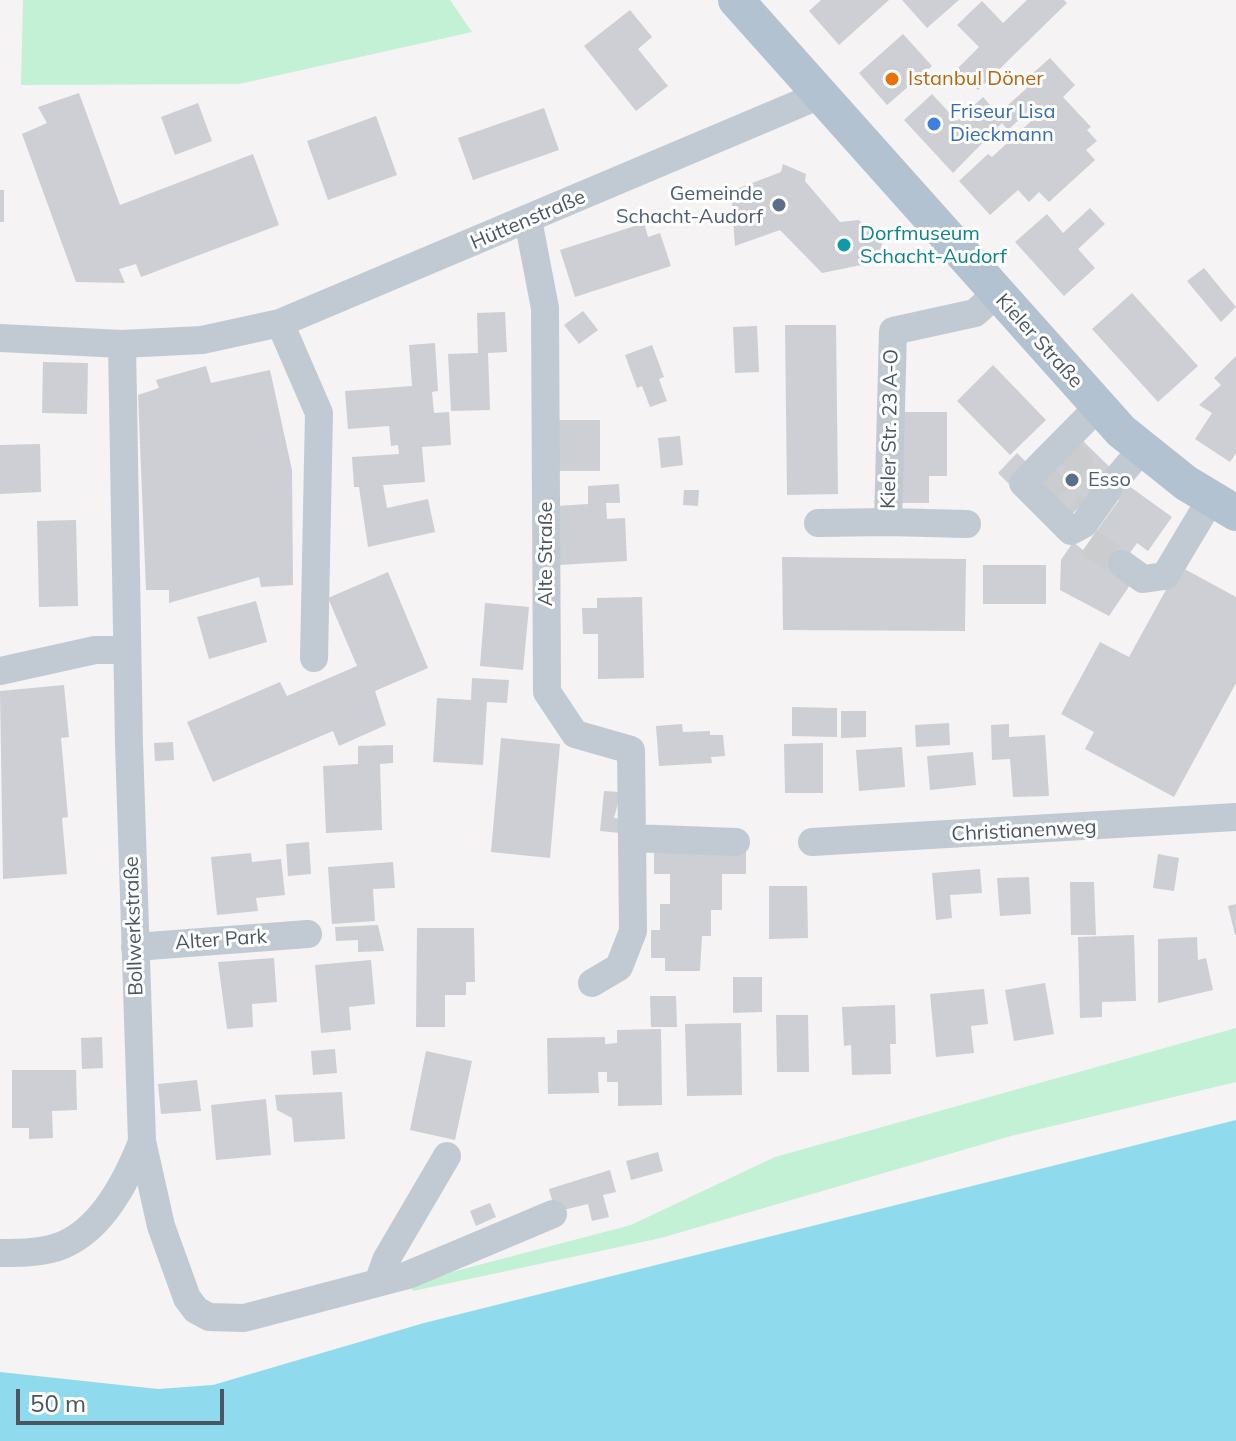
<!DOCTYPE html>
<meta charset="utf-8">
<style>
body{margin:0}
#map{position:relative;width:1236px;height:1441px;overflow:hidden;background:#f5f3f3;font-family:Mulish,sans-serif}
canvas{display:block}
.scale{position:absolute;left:16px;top:1389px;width:208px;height:36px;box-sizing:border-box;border:4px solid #4a5661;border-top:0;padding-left:10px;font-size:24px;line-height:28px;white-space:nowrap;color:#4a5661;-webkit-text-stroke:6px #fff;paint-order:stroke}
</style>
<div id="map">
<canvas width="1236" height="1441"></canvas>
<div class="scale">50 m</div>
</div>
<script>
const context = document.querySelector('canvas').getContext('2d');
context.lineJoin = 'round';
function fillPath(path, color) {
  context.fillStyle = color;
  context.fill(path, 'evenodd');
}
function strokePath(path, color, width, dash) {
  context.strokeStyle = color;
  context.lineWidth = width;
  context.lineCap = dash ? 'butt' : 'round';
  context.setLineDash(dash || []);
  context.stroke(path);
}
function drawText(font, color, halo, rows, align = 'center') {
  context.font = font + ' Mulish,sans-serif';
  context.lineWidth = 6;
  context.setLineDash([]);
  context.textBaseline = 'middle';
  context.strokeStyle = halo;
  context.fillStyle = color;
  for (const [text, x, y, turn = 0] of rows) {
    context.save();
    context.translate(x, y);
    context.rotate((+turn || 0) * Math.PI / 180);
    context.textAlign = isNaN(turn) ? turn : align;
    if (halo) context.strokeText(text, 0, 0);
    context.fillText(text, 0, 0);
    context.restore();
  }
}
fillPath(new Path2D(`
 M23 0H450L472 32 239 84 21 85Z
 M1236 1028V1082L1011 1136 661 1238 413 1291 410 1283 631 1225 775 1157Z`), '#c3f1d5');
fillPath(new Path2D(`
 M1236 1120V1441H0V1372L158 1389 213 1385 424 1323Z`), '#90daee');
fillPath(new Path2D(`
 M821 0H889L839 45 809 11Z
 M902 0H959L927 28Z
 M1027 0H1064L1067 3 978 90 957 69 979 47 957 25 982 1 1003 23Z
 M630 10 652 37 638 49 668 86 636 111 584 46Z
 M903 34 932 66 887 105 859 73Z
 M1050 58 1075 85 1063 97 1091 127 1087 130 1097 141 1086 150 1095 160 1049 202 1039 192 1029 202 1018 190 990 215 959 181 988 154 992 157 1042 111 1036 104 1008 130 1002 123 953 173 904 120 932 94 957 121 983 97 998 114 1038 78 1033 73Z
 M79 93 120 205 253 154 279 225 141 277 136 264 119 269 125 283 76 282 22 134 47 123 38 107Z
 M198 103 212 141 175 155 161 117Z
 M544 108 559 150 473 180 458 138Z
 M376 116 397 175 328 200 307 141Z
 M783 164 806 174 805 181 840 222 859 220 882 244 876 262 822 273 780 230 735 246 731 191 781 172Z
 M0 190H4V222H0Z
 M1090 208 1105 224 1078 249 1095 268 1064 296 1015 242 1047 214 1063 233Z
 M644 223 648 237 660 233 671 266 575 297 560 250Z
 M1204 268 1236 307 1221 322 1187 281Z
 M1132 293 1198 366 1158 402 1092 329Z
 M583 311 598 330 579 344 564 325Z
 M505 312 507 352 488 353 490 410 451 411 448 354 478 353 477 313Z
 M785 325H836L838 494 787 495Z
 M757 326 759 372 735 373 733 327Z
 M435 343 438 391 432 392 434 413 449 412 451 445 422 447 425 482 383 485 387 508 428 499 435 532 368 547 359 487H354L352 457 399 454 398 445 391 446 389 426 348 429 345 391 412 386 409 345Z
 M652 345 664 377 659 379 667 401 650 407 642 386 637 388 625 355Z
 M1236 356V453L1230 462 1195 439 1212 413 1199 405 1221 385 1214 378Z
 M43 362 88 363 87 414 42 413Z
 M993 365 1046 420 1010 455 957 401Z
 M206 366 211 383 270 370 292 470 293 585 261 587 259 577 169 603V590H146L138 395 159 388 156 380Z
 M894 412H947V476H929V503H895Z
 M555 420H600V471H556Z
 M680 436 683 465 661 468 658 438Z
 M1078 436 1129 486 1172 517 1148 551 1137 543 1116 573 1130 585 1109 616 1060 590 1061 560 1073 542 1083 550 1119 500 1102 484 1067 519 1032 484Z
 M40 444 41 492 0 494V445Z
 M1017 453 1028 464 1009 484 998 473Z
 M619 484 620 503H606L607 519 625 518 627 561 559 565 557 506 588 504V486Z
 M684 490H699L698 506 683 505Z
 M76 520 78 606 39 607 37 521Z
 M782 557 966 559 965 631 783 630Z
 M983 565H1046V604H983Z
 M1179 566 1236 597V683L1174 797 1085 749 1094 732 1061 714 1100 642 1129 657Z
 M388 572 428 668 375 691 386 725 339 746 333 731 213 782 187 722 280 682 287 696 357 666 328 598Z
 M642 597 644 678 598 679V634H583L582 608H597V598Z
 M256 601 267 642 209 659 197 617Z
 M485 603 529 607 523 670 480 666Z
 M472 678 509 680 507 703 487 702 483 765 433 762 437 698 471 700Z
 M64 685 69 737 61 738 68 817 62 818 67 874 3 879 0 691Z
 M792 707 837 708V737L792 736Z
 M841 711H866V737L841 738Z
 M949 723 950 745 916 747 915 725Z
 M682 724 683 732 710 731V735H723L725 756 711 757 712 763 659 766 656 726Z
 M1009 724V737L1045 735 1049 796 1013 797 1010 759 992 760 991 725Z
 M501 738 560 744 550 858 491 852Z
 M173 742 174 760 155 761 154 743Z
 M823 743V793H785L784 744Z
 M393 745V763L380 764 382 830 326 833 323 766 358 764V746Z
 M902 747 905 787 859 791 856 750Z
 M973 752 976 785 930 790 927 756Z
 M604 791 621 792 614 818 622 819 620 833 600 831Z
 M309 842 311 874 288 876 286 844Z
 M654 849 746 850V874H722V910H711V936H702L700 971H665V958H651V930H660V904H670V874H654Z
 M251 853 252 862 281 859 285 895 256 898 258 911 217 915 211 857Z
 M1158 854 1179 858 1174 891 1153 888Z
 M393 862 395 888 373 889 375 921 332 924 328 867Z
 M980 869 982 893 950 895 952 918 936 920 932 873Z
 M1029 877 1031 914 1000 916 997 878Z
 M1070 882H1094L1096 935H1071Z
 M769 886H807L808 938 769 939Z
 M1236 904V935H1235L1228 906Z
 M378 925 384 951 358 952V940L336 941 335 927Z
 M417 928H474L475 982H466V995H445V1027H416Z
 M1134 935 1136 1001 1102 1002V1017L1080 1018 1078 937Z
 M1197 937 1198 960 1206 958 1213 990 1158 1003V939Z
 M274 958 277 1002 252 1004 253 1027 227 1029 218 962Z
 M371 960 375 1004 349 1007 351 1030 321 1033 315 965Z
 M733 977H762V1012L733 1013Z
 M1045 983 1054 1034 1014 1041 1005 990Z
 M984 989 988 1024 971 1026 974 1053 936 1057 930 994Z
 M650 996H676L677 1027H651Z
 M895 1005 896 1044H890L891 1074 852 1075 851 1045 844 1046 842 1007Z
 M776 1015H808L809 1072H777Z
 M741 1023 742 1095 687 1096 685 1024Z
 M661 1029 662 1105 618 1106V1082H607V1072H598L599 1093 548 1094 547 1038 605 1037V1044L617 1043V1030Z
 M102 1037 103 1068 82 1069 81 1038Z
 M335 1049 337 1073 313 1075 311 1051Z
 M426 1051 472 1061 455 1140 410 1130Z
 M12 1070H76L77 1110 52 1111 53 1138 29 1139V1128H12Z
 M197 1080 201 1111 161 1114 158 1084Z
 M342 1092 345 1139 294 1142 292 1118 277 1110 275 1095Z
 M266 1099 271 1155 216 1160 211 1105Z
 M658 1152 663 1171 631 1180 626 1161Z
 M610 1170 616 1192 603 1195 609 1217 592 1221 588 1204 555 1212 549 1189Z
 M490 1203 496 1217 476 1226 470 1211Z`), '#cdcfd5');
strokePath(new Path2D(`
 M1066 449 1101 485
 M1041 475 1076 510
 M1089 542 1122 564`), '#caccce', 28, [28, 14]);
strokePath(new Path2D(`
 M528 220 545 308 547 692 575 734 631 750 633 931 619 967 592 983
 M280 323 319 413 314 658
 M0 338 122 344 202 340 280 323 820 95
 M122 344 129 744 142 1141 161 1226 187 1298 196 1310 209 1317 244 1318 408 1275 553 1214
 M1099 406 1023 483 1071 531 1084 524 1108 490
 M1119 476 1142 449
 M888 522 967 524
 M818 523 888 522 893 331 975 313 996 294
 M1122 564 1143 579 1165 576 1211 499
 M0 671 95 650H127
 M632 838 736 842
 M812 842 1236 817
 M135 947 308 934
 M0 1253C20 1253 44 1253 63 1245 103 1228 127 1180 142 1142
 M378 1283 386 1260 447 1156`), '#c1cad2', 28);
strokePath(new Path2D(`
 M736 0 1121 431 1186 483 1236 513`), '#b3c2d1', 36);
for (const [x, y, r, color] of [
 [892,79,8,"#e8710a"],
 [934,124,8,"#3f7fe0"],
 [779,205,8,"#5c6f8a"],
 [844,245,8,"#0f9aa8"],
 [1072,480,8,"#5c6f8a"]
]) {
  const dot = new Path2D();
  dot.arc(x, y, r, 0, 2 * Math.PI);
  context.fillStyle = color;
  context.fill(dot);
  strokePath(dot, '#fff', 3);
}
drawText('20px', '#c56008', '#fff', [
 ["Istanbul Döner",908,79]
], 'left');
drawText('20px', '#366cbe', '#fff', [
 ["Friseur Lisa",950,112],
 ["Dieckmann",950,135]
], 'left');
drawText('20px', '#4e5e75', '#fff', [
 ["Gemeinde",763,194],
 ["Schacht-Audorf",763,217],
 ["Esso",1088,480,"left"]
], 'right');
drawText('20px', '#4a5661', '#fff', [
 ["Hüttenstraße",528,220,-23],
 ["Kieler Straße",1039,341,48],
 ["Kieler Str. 23 A-O",890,429,-89],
 ["Alte Straße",546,554,-90],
 ["Christianenweg",1024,831,-3],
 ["Bollwerkstraße",134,926,-92],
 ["Alter Park",221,940,-4]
]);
drawText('20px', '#0d838f', '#fff', [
 ["Dorfmuseum",860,234],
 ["Schacht-Audorf",860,257]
], 'left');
</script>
